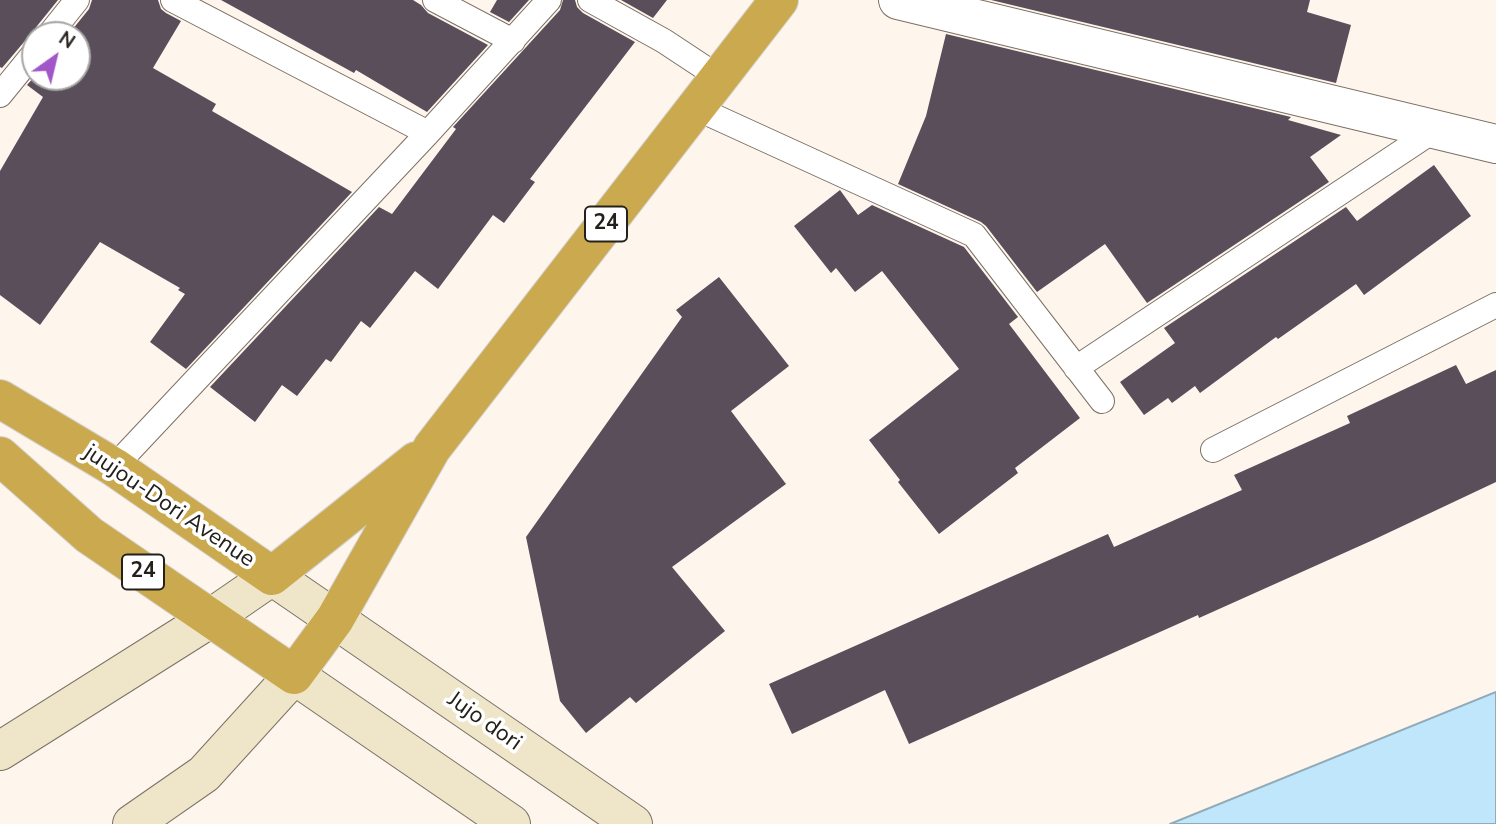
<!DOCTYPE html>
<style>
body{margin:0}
#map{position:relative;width:1496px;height:824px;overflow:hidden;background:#fef5ed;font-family:"Nunito Sans",sans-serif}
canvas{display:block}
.north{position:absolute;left:21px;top:21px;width:70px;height:70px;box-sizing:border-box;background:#fff;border:2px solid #a7a6a4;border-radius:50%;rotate:34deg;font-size:19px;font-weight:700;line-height:28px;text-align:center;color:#24201b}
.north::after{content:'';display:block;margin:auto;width:24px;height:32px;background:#a257c9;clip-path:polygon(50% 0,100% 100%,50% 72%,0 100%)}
</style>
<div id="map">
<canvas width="1496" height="824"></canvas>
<div class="north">N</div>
</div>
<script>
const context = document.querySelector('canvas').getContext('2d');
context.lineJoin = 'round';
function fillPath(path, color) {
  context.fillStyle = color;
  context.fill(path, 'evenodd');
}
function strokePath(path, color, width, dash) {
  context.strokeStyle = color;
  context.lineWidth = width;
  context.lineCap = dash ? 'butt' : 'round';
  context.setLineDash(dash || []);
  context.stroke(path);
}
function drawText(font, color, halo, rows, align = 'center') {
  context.font = font + ' "Nunito Sans",sans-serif';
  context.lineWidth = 7;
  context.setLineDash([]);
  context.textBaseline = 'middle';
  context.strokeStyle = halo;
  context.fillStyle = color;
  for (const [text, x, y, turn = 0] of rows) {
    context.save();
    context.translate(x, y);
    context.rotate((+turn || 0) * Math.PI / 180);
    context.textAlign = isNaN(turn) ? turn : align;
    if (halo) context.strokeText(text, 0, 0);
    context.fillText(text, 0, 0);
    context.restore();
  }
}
const water = new Path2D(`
 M1496 692V824H1170Z`);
fillPath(water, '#c0e6fb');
strokePath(water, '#91abb8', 2);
fillPath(new Path2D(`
 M0 0H58L37 26 34 32 35 38H29L24 42 2 68 0 67Z
 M92 0H158L161 9 166 13 181 21 153 68 216 104 212 111 352 192 186 369 150 342 185 294 178 290 180 288 100 242 40 325 0 295V171L43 97 27 85 35 76V77H77V35H68L89 9Z
 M221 0H413L421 5 428 13 488 45 427 112 356 70 354 73Z
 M497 0H529L509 22 490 12Z
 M563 0H575L577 7 583 13 635 42 530 179 535 182 504 223 493 215 438 289 415 271 370 328 361 321 331 362 326 359 297 396 282 385 255 422 210 387 379 207 392 214 456 129 453 127 560 10Z
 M621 0H667L653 18Z
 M991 0H1310L1307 12 1351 25 1336 83Z
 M946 34 1291 117 1288 120 1341 135 1310 157 1329 182 1147 303 1105 244 1037 292 986 226 981 222 898 184 926 116Z
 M1434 165 1471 216 1364 295 1356 284 1278 339 1276 337 1200 393 1195 386 1172 403 1168 398 1144 415 1120 382 1175 343 1164 328 1346 207 1357 221Z
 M840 190 858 215 872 205 964 247 1018 317 1009 324 1080 418 1015 468 1018 473 939 534 898 482 900 480 869 440 959 369 882 271 855 292 836 268 831 273 794 226Z
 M719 277 789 366 731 411 786 484 672 567 725 631 636 703 630 697 586 733 560 701 526 537 682 317 676 310Z
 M1456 365 1466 384 1496 370V482L1373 540 1199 618 1198 615 909 744 885 690 792 734 769 684 1108 534 1114 547 1242 490 1234 475 1350 423 1347 416Z`), '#594e5a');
const lane = new Path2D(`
 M173 0 428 133
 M435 0 513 41
 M590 0 664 41 720 78
 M49 35 77 0
 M0 95 35 52
 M696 108 974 235 1102 401
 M1076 368 1436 129
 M1213 450 1496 305
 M114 467 428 133 549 0`);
const street = new Path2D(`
 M898 0 1496 144`);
const secondary = new Path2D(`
 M0 751 211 618 272 576 633 824
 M132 824 204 774 294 675 511 824`);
const highway = new Path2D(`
 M0 399 114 467 272 576 416 461
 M0 456 89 535 294 675 335 619 432 448 779 0`);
strokePath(lane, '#7b7064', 26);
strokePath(street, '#7b7064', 40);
strokePath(secondary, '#7b7064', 40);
strokePath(highway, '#d3d2d1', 40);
strokePath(lane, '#fff', 24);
strokePath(street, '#fff', 38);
strokePath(secondary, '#efe6ca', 38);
strokePath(highway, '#cbaa4f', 38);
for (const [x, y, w] of [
 [606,224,42],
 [143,572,42]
]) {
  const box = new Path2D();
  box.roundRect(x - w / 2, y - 17.5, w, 35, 5);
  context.fillStyle = '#fff';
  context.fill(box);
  strokePath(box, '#24201b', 2);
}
drawText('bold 21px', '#24201b', null, [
 ["24",606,224],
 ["24",143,572]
]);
drawText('23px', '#24201b', '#fff', [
 ["juujou-Dori Avenue",169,507,34],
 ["Jujo dori",484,722,35]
]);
</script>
